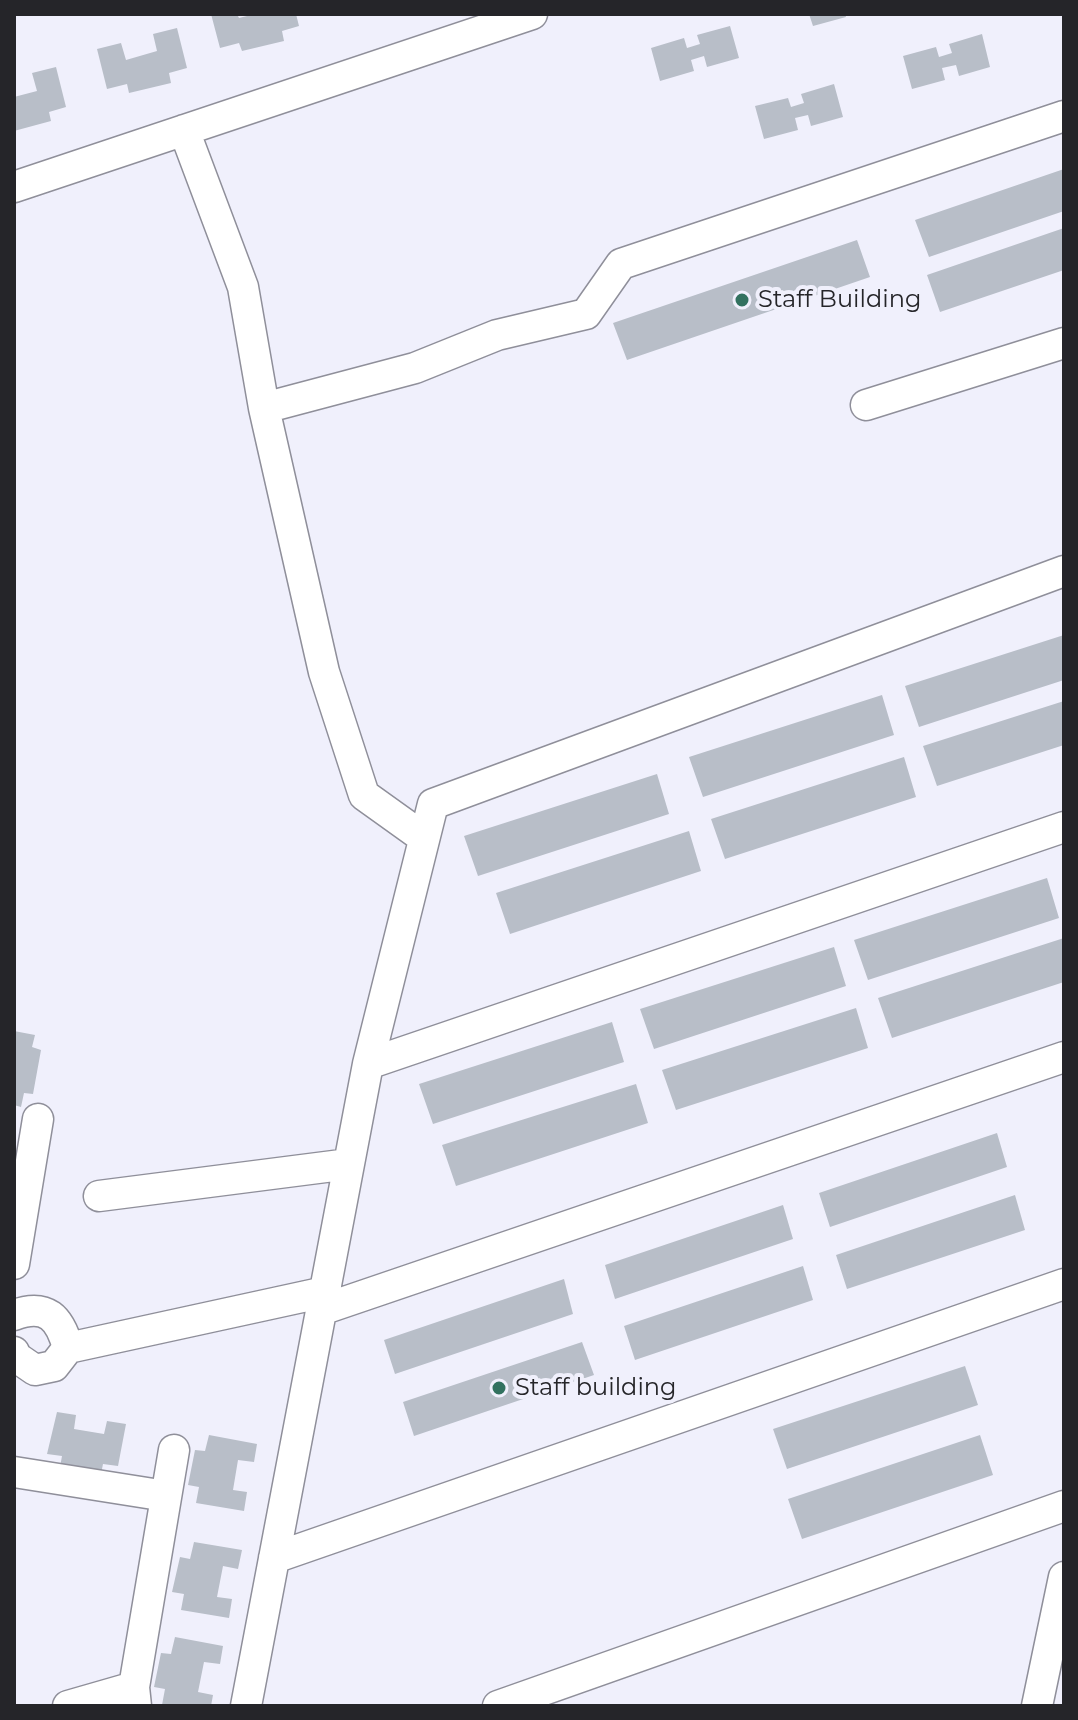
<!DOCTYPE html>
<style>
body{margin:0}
#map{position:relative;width:1078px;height:1720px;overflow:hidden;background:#f0f0fc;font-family:Montserrat,sans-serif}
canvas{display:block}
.frame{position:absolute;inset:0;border:16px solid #252529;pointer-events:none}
</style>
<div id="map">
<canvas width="1078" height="1720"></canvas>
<div class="frame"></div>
</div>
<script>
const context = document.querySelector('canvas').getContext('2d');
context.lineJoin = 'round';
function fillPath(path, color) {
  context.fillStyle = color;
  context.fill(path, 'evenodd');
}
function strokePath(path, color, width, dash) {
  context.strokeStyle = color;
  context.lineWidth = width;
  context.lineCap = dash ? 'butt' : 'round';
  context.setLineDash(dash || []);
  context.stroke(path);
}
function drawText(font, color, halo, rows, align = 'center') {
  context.font = font + ' Montserrat,sans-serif';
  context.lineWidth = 8;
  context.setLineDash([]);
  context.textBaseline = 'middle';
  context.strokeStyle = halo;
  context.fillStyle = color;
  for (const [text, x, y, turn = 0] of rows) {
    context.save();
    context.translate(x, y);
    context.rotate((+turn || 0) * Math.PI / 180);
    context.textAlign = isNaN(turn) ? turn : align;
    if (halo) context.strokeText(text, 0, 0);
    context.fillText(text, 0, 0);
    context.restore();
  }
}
fillPath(new Path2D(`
 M211 14H237L239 18 255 14H296L299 26 282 31 284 41 242 51 239 43 220 48Z
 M809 14H845L846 17 813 26Z
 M730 26 739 58 707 67 704 56 691 60 694 71 660 81 651 48 684 38 687 48 700 44 697 35Z
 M177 28 187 68 169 73 171 83 129 93 127 84 107 89 97 49 121 43 126 60 157 51 153 34Z
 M982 34 990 67 959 76 956 65 942 68 945 80 912 89 903 56 936 47 939 57 952 53 949 44Z
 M56 67 66 107 49 112 51 121 14 131V97L37 91 32 73Z
 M834 84 843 117 811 126 808 115 795 118 798 130 764 139 755 106 788 98 791 107 804 103 801 94Z
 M1064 169V211L929 257 915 220Z
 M1064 228V270L940 312 927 275Z
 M857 240 870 277 627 360 613 323Z
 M1064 635V680L919 727 905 686Z
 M882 695 894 735 703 797 689 757Z
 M1064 701V745L937 786 923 746Z
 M904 757 916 797 725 859 711 819Z
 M657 774 669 814 478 876 464 836Z
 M689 831 701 871 510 934 496 893Z
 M1047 878 1059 918 868 980 854 940Z
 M1064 938V982L892 1038 878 998Z
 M834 947 846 986 654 1049 640 1009Z
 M856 1008 868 1048 676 1110 662 1070Z
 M612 1022 624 1062 433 1124 419 1084Z
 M14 1031 35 1035 32 1047 41 1050 33 1094 24 1093 21 1107 14 1105Z
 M636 1084 648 1123 456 1186 442 1145Z
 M997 1133 1007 1167 830 1227 819 1193Z
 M1015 1195 1025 1230 847 1289 836 1255Z
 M783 1205 793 1239 615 1299 605 1265Z
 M803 1266 813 1300 635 1360 624 1326Z
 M564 1279 573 1314 395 1374 384 1340Z
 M582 1342 594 1375 414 1436 403 1402Z
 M965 1366 978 1405 787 1469 773 1429Z
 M57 1412 76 1415 74 1429 104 1434 107 1421 126 1424 118 1466 103 1464 101 1474 60 1467 62 1456 47 1454Z
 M209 1435 257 1444 254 1462 238 1460 233 1490 247 1492 244 1511 196 1503 199 1487 188 1485 195 1450 205 1451Z
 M980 1435 993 1475 802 1539 788 1499Z
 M194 1542 242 1550 238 1569 223 1566 217 1597 232 1599 229 1618 181 1610 184 1594 172 1592 180 1557 190 1559Z
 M175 1637 223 1646 220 1664 204 1662 198 1692 213 1695 211 1706 162 1705 165 1689 154 1687 161 1653 171 1654Z`), '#b8bec8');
const minor = new Path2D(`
 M184 130 243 287 264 408 324 672 364 795 424 838
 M14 187 532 14
 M866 405 1064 343
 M264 408 415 368 497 335 586 314 621 264 1064 116
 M368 1064 1064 827
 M99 1196 349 1164
 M14 1264 38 1119
 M321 1310 1064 1057
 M14 1315C47 1303 60 1318 68 1348
 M14 1352 16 1357 35 1370 54 1366 68 1348 325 1292
 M14 1472 166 1496
 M274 1558 1064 1284
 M68 1706 134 1687
 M136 1706 134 1687 174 1450
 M246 1706 368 1064 433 804 1064 571
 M498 1706 1064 1506
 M1037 1706 1064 1577`);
strokePath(minor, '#8f8f9a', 33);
strokePath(minor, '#fff', 30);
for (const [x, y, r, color] of [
 [742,300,8,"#32715f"],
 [499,1388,8,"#32715f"]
]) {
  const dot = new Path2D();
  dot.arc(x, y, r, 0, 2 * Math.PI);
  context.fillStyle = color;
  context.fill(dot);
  strokePath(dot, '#f0f0fc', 3);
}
drawText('24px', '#252529', '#f0f0fc', [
 ["Staff Building",758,300],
 ["Staff building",515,1388]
], 'left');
</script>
